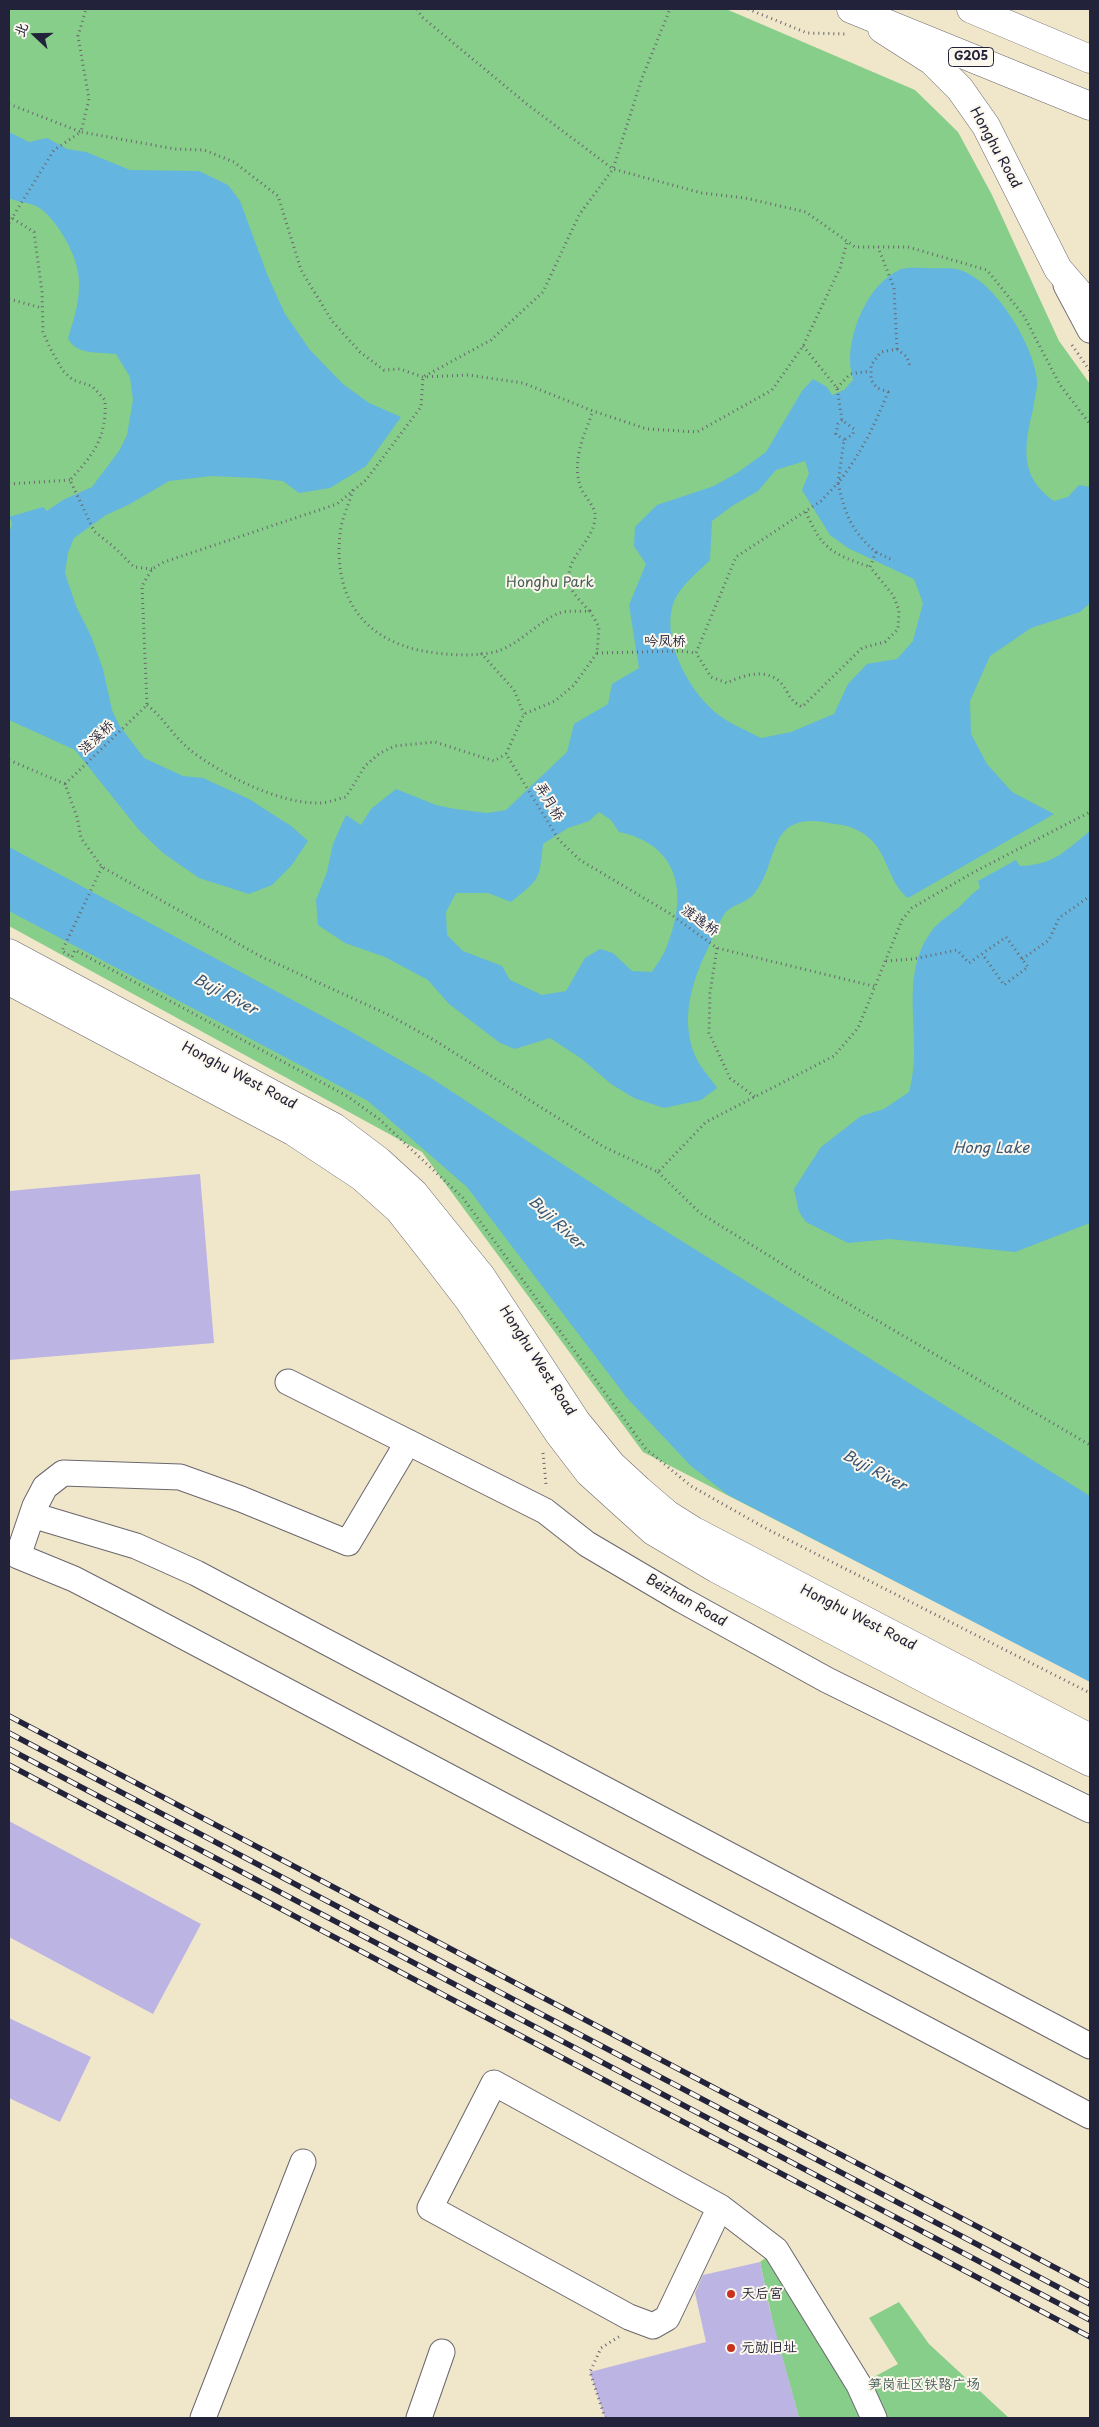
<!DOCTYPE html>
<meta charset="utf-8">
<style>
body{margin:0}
#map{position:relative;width:1099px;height:2427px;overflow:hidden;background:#f0e6ca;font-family:"Playpen Sans","LXGW WenKai TC",sans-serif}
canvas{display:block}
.frame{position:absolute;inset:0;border:10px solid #22223b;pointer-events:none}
.north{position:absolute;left:10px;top:10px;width:50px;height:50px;-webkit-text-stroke:4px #fbf7ec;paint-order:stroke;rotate:291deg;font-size:14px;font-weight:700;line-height:20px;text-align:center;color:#22223b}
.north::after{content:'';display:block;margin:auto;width:18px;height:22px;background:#22223b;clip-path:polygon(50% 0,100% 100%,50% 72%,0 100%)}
</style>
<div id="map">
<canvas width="1099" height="2427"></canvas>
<div class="frame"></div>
<div class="north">北</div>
</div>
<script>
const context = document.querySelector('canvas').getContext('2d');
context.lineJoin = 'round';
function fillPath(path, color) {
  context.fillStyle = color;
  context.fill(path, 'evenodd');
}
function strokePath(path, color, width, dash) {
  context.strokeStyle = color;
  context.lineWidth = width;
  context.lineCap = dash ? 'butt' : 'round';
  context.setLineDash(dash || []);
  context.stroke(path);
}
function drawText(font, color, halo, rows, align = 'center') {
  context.font = font + ' "Playpen Sans","LXGW WenKai TC",sans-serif';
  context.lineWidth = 4;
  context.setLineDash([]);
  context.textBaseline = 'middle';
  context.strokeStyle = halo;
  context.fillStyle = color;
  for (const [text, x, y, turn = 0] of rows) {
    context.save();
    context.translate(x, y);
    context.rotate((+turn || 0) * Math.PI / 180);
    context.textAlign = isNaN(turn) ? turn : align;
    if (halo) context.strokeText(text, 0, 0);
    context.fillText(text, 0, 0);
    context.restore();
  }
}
fillPath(new Path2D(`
 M9 9H726L915 90 958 132 992 195 1059 341 1090 384V1681L643 1452 422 1152 9 926Z
 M776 2250 859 2385 898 2364 869 2318 899 2302 929 2344 1009 2418H799L773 2324 760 2262Z`), '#86ce8a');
fillPath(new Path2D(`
 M9 132 29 142 47 138 67 149 86 152 130 170 199 171 228 185 240 201 267 274 285 314 310 350 343 384 369 403 401 417 366 466 330 488 299 493 283 481 255 478 212 476 169 481 130 504 106 515 74 538 68 553 65 573 76 606 91 636 103 669 112 710 119 725 144 758 183 776 203 778 249 799 291 826 308 841 291 866 272 885 249 894 199 878 163 853 139 830 75 750 9 720V529H11L12 522 9 517 43 507 47 511 63 500 92 487 119 451 127 435 133 400 130 377 116 354C99 352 75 355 68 338 82 296 86 271 61 232 55 223 48 213 38 207 30 202 18 203 9 198Z
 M925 268C936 269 949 267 960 270 995 281 1033 344 1037 379 1038 388 1034 400 1033 409 1024 447 1019 477 1054 501L1068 497 1079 485 1090 487V603L1080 612 1031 628 990 656 970 701 971 734 987 764 1012 792 1054 814 908 898C883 878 891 842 850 827 842 824 832 824 824 822 766 814 780 862 754 894 747 902 736 904 728 910 720 917 715 934 710 944 693 978 680 1016 694 1053 698 1065 710 1077 717 1088L701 1100 664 1108 634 1098 611 1084 582 1059 550 1038 515 1049 500 1043 449 1004 428 980 385 957 345 943 318 925 316 900 327 872 333 844 346 815 361 825 371 809 396 789 436 805 455 809 487 813 506 810 567 752 574 724 608 704 612 684 639 668 629 605 646 564 634 546 635 527 657 505 714 486 737 473 766 452 802 391 813 379 827 387 832 395 844 390 853 380C852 374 850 368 850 361 850 329 868 285 899 270 906 267 917 268 925 268ZM805 461 809 473 802 490 830 535 848 548 914 579 923 603 913 641 897 659 867 664 848 684 834 714 791 732 761 738C748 731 732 725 720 716 691 695 663 644 672 608 676 589 697 573 710 560L712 521 732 506 758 491 776 470ZM599 812 611 820 619 832C680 845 688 894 667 946 664 955 657 964 652 972L632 971 613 953 600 949 585 958 566 991 542 995 510 980 502 966 463 951 447 935 446 912 456 893H488L511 902C540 878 539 882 543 844L568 828 589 821Z
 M1090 831V1223L1015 1252 890 1239 848 1243 806 1222 799 1212 794 1189 821 1147 861 1116 884 1109 909 1092C925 1038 895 976 934 928 941 920 950 915 958 908 966 901 971 894 980 888L978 881 1016 860 1020 866C1054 865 1065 851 1090 831Z
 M9 847 350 1031 431 1078 648 1220 1090 1496V1682L728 1495 691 1466 627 1398 467 1187 368 1101 9 911Z`), '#64b5df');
fillPath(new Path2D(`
 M200 1174 214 1343 9 1360V1191Z
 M9 1821 201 1924 153 2014 9 1937Z
 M9 2018 91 2057 60 2122 9 2098Z
 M760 2262 770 2311 799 2418H605L590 2372 706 2342 695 2293 703 2275Z`), '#bcb4e3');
const minor = new Path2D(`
 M1066 285 1090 330
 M288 1382 545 1511 587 1544 682 1600 827 1680 1090 1810
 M408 1442 348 1543 241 1499 180 1477 63 1473 45 1487 35 1506 18 1556 74 1579 128 1607 1090 2116
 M32 1515 136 1546 196 1573 1090 2046
 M494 2083 720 2207 667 2318 653 2326 629 2317 430 2208Z
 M720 2207 776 2250 859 2385 874 2418
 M203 2418 303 2162
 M419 2418 442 2352`);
const major = new Path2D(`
 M882 29 932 61 960 89 986 126 1058 269 1090 306
 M9 953 334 1127 379 1161 414 1193 481 1276 576 1421 612 1465 639 1490 667 1514 694 1531 1090 1738
 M9 981 294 1132 362 1177 399 1210 432 1252 468 1299 559 1434 589 1473 653 1531 717 1569 939 1686 1090 1762`);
const highway = new Path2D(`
 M851 9 1090 106
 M971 9 1090 59`);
strokePath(minor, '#6a676d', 27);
strokePath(major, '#6a676d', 29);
strokePath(highway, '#6a676d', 29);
strokePath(new Path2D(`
 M417 9 422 17 528 105 613 169 702 193 745 198 806 212 855 247H908L987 270 1024 316 1060 385 1090 424
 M748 9 807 33 845 34
 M9 104 81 132 89 99 78 36 86 9
 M9 223 12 218
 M9 299 42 308
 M1072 345 1090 371
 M803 346 837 388 842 420 854 429 853 434 844 440 838 483 821 501 736 557 696 653 711 677 727 683C743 675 767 667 782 684 791 696 787 698 802 707L862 648 885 642 898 629 899 610 893 595 870 567 876 552C851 531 845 514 838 483 860 455 875 425 888 392L877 388 871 380V365L881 352 897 349 894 288 878 247
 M897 349 907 357 910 366
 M837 388 850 374 870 371
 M842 420 838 424 836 434 844 440
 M9 484 70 480
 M353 490C349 504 341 520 340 534 333 599 365 642 429 652 447 655 480 657 498 651 519 644 538 622 559 613 567 610 581 612 590 611L599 627 597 653 574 685 555 701 524 714 506 754 559 840 580 860 669 913 717 948 877 987
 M806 512C822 550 833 554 870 567
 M876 552 894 561
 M152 569 134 567 115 548 94 531 70 480C94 454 107 437 105 400L92 386 73 380 63 371 50 348 43 332 42 292 34 232 12 218 54 150 81 132 175 149 204 150 234 162 278 196 301 270 332 321 360 352 384 370 400 369 423 377 468 375 523 383 593 411 647 429 697 432 772 390 803 346 840 268 847 242
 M589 611C584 604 573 595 571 587 560 558 597 542 595 514 594 505 584 496 581 488 571 462 584 435 593 411
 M481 653 514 690 524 714
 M597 653 680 651 696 653
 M147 705C163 717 173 736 189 749 220 774 279 804 319 803 328 803 337 799 346 797L365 766 380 753 395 746 435 742 494 761 506 754
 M9 760 65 784 77 817 81 838 102 867 260 956 387 1014 434 1040 604 1147 658 1172 706 1122 834 1056 858 1028 902 920 912 908 974 872 1090 812
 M65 784 147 705 142 586 152 569 164 562 337 504 366 480 421 407 423 377 491 340 543 292 579 215 613 169 642 78 670 9
 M102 867 62 951 72 957 75 950 347 1096 379 1119 463 1198 646 1449 691 1486 767 1529 1090 1693
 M717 948 710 993 709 1033 730 1078 755 1097
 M1022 959 1049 940 1059 918 1090 896
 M886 961 913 959 957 950 969 963 1006 937 1028 967 1004 985 983 955
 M658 1172 700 1213 813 1283 1090 1445
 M543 1453 546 1484
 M605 2418 590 2372 601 2348 620 2336`), '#6a676d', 3, [1, 4]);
strokePath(minor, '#fff', 25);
strokePath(major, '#fff', 28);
strokePath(highway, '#fff', 28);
const rail = new Path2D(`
 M9 1716 1090 2286
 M9 1733 1090 2304
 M9 1749 1090 2320
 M9 1765 1090 2337`);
strokePath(rail, '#22223b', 5.5);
strokePath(rail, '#fbf7ec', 4, [11]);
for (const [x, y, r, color] of [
 [731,2294,5,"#c8321e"],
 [731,2348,5,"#c8321e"]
]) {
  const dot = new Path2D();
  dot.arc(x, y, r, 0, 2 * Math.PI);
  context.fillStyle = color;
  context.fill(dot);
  strokePath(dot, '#fbf7ec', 2);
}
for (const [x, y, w] of [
 [971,57,45]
]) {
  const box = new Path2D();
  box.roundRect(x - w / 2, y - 9.5, w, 19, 4);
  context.fillStyle = '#fbf7ec';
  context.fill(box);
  strokePath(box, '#22223b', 1);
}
drawText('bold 12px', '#22223b', null, [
 ["G205",971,57]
]);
drawText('14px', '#22223b', '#fbf7ec', [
 ["Honghu Road",995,148,61],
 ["吟凤桥",665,642],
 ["涟溪桥",97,738,-43],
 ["弄月桥",549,802,59],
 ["渡逸桥",700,921,35],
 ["Honghu West Road",239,1076,28],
 ["Honghu West Road",537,1361,57],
 ["Beizhan Road",686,1601,30],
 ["Honghu West Road",858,1618,27]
]);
drawText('14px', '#455e57', '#fbf7ec', [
 ["Honghu Park",550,583],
 ["笋岗社区铁路广场",924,2385]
]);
drawText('14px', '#22223b', '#fbf7ec', [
 ["天后宫",741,2294],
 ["元勋旧址",741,2348]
], 'left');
drawText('italic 15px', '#395574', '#fbf7ec', [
 ["Buji River",225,995,28],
 ["Hong Lake",991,1149],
 ["Buji River",556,1223,43],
 ["Buji River",874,1471,28]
]);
</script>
